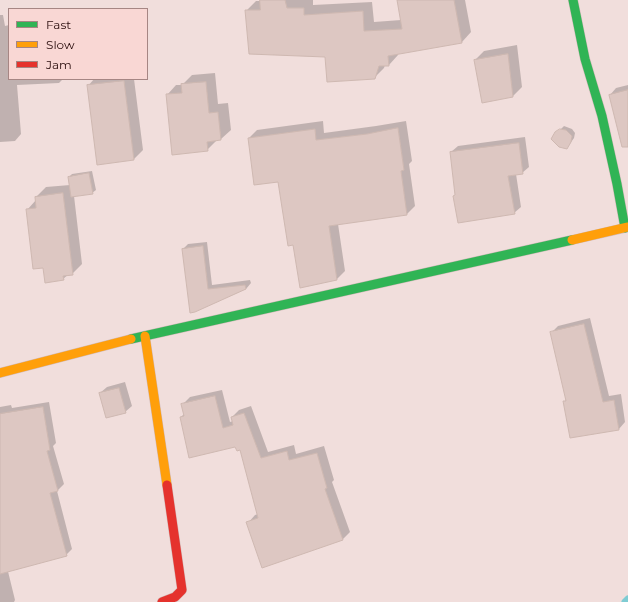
<!DOCTYPE html>
<style>
body{margin:0}
#map{position:relative;width:628px;height:602px;overflow:hidden;background:#f1dedc;font-family:Montserrat,sans-serif}
canvas{display:block}
.legend{position:absolute;left:8px;top:8px;width:140px;height:72px;box-sizing:border-box;background:#f9d7d4;border:1px solid #a68684;margin:0;padding:5px 7px;list-style:none;font-size:12px;color:#2a0d0d}
.legend li{display:flex;align-items:center;gap:8px;height:20px}
.legend b{width:20px;border:1px solid #a68684}
</style>
<div id="map">
<canvas width="628" height="602"></canvas>
<ul class="legend">
<li><b style="height:5px;background:#30b455"></b>Fast</li>
<li><b style="height:5px;background:#ff9f0a"></b>Slow</li>
<li><b style="height:5px;background:#e5322d"></b>Jam</li>
</ul>
</div>
<script>
const context = document.querySelector('canvas').getContext('2d');
context.lineJoin = 'round';
function fillPath(path, color) {
  context.fillStyle = color;
  context.fill(path, 'evenodd');
}
function strokePath(path, color, width, dash) {
  context.strokeStyle = color;
  context.lineWidth = width;
  context.lineCap = dash ? 'butt' : 'round';
  context.setLineDash(dash || []);
  context.stroke(path);
}
fillPath(new Path2D(`
 M261 0H313V5L372 2 374 22 401 20 398 0H465L471 32 462 42 398 53V55L389 65H385L384 68 374 78 326 56 246 11 256 1H261Z
 M0 15H3L5 26 9 25V79H63L59 83 17 85 21 134 15 141 0 142Z
 M517 45 522 87 512 97 475 60 484 51Z
 M215 73 218 104 228 103 231 130 221 139 217 140 207 150 167 95 176 85H182L192 75Z
 M94 79H134L143 150 134 159 88 86Z
 M628 85V140L610 95 616 88Z
 M323 121 324 133 376 126 406 121 412 161 409 164 415 206 407 214 338 224 345 271 337 279 294 244 279 181 249 138 257 130Z
 M564 126 572 129 575 133 574 138 567 148 560 130Z
 M525 137 529 167 522 173 516 174 521 207 514 213 456 194 451 152 458 146Z
 M92 171 96 190 92 193 74 196 82 264 72 274H69L63 279 44 266 27 210 36 200V197L46 187 70 185 69 177 72 174Z
 M207 242 212 285 250 280 251 283 246 289 191 312 183 249 188 244Z
 M590 318 609 396 621 394 625 422 619 429 571 437 564 402 567 399 551 333 558 326Z
 M125 382 132 406 125 412 100 393 107 387Z
 M222 390 230 422 233 421 232 417 239 410 251 406 268 452 294 445 296 454 324 446 334 480 332 482 350 532 343 539 263 566 248 523 255 515 258 514 240 448 181 417 185 413 183 404 190 397Z
 M49 402 56 443 53 446 64 484 57 491 72 549 66 555 0 510V407L11 405 12 408Z
 M3 551 15 600 14 602H0V552Z`), '#0003');
strokePath(new Path2D(`
 M625 602 628 599`), '#7fccd3', 7);
const building = new Path2D(`
 M260 0H285L287 8H304V15L363 11 364 31 402 29 397 0H454L462 43 388 56 389 66H379L375 79 327 82 325 57 249 54 245 10H260Z
 M508 54 513 97 482 103 474 60Z
 M124 81 134 160 97 165 87 85Z
 M206 82 209 113 218 112 221 140 207 142 208 151 172 155 166 94 182 93 181 84Z
 M628 90V147H622L609 95Z
 M398 128 404 170 401 171 407 215 329 226 337 280 300 288 293 245 288 246 278 182 254 185 248 138 315 129 316 140 367 134Z
 M560 129 566 130 572 136 571 142 567 149 559 147 551 139 555 132Z
 M519 143 523 174 508 176 515 214 458 223 453 196 455 195 450 152Z
 M89 173 93 194 71 197 68 177Z
 M63 193 73 275 63 276 64 280 45 283 43 268 33 269 26 209 36 208 35 197Z
 M203 246 208 289 245 285 246 289 195 312 190 313 182 249Z
 M584 324 603 402 614 400 619 430 570 438 563 401H566L550 332Z
 M119 388 126 413 106 418 99 393Z
 M215 396 223 428 233 425 231 417 244 413 261 458 287 451 289 460 317 453 327 488 325 489 343 540 262 568 246 522 258 518 240 450 237 451 235 447 189 458 180 417 184 416 181 404Z
 M43 407 50 450 47 451 58 491 50 493 67 556 0 574V414Z`);
fillPath(building, '#ddc7c2');
strokePath(building, '#ceb8b1', 1);
const fast = new Path2D(`
 M573 0 585 59 602 116 617 184 625 228
 M131 339 572 240`);
const slow = new Path2D(`
 M572 240 628 227
 M145 336 167 485
 M0 373 131 339`);
const jam = new Path2D(`
 M162 602 175 597 182 590 167 485`);
strokePath(fast, '#d1b9b8', 10);
strokePath(slow, '#d1b9b8', 10);
strokePath(jam, '#d1b9b8', 10);
strokePath(fast, '#30b455', 9);
strokePath(slow, '#ff9f0a', 9);
strokePath(jam, '#e5322d', 9);
</script>
